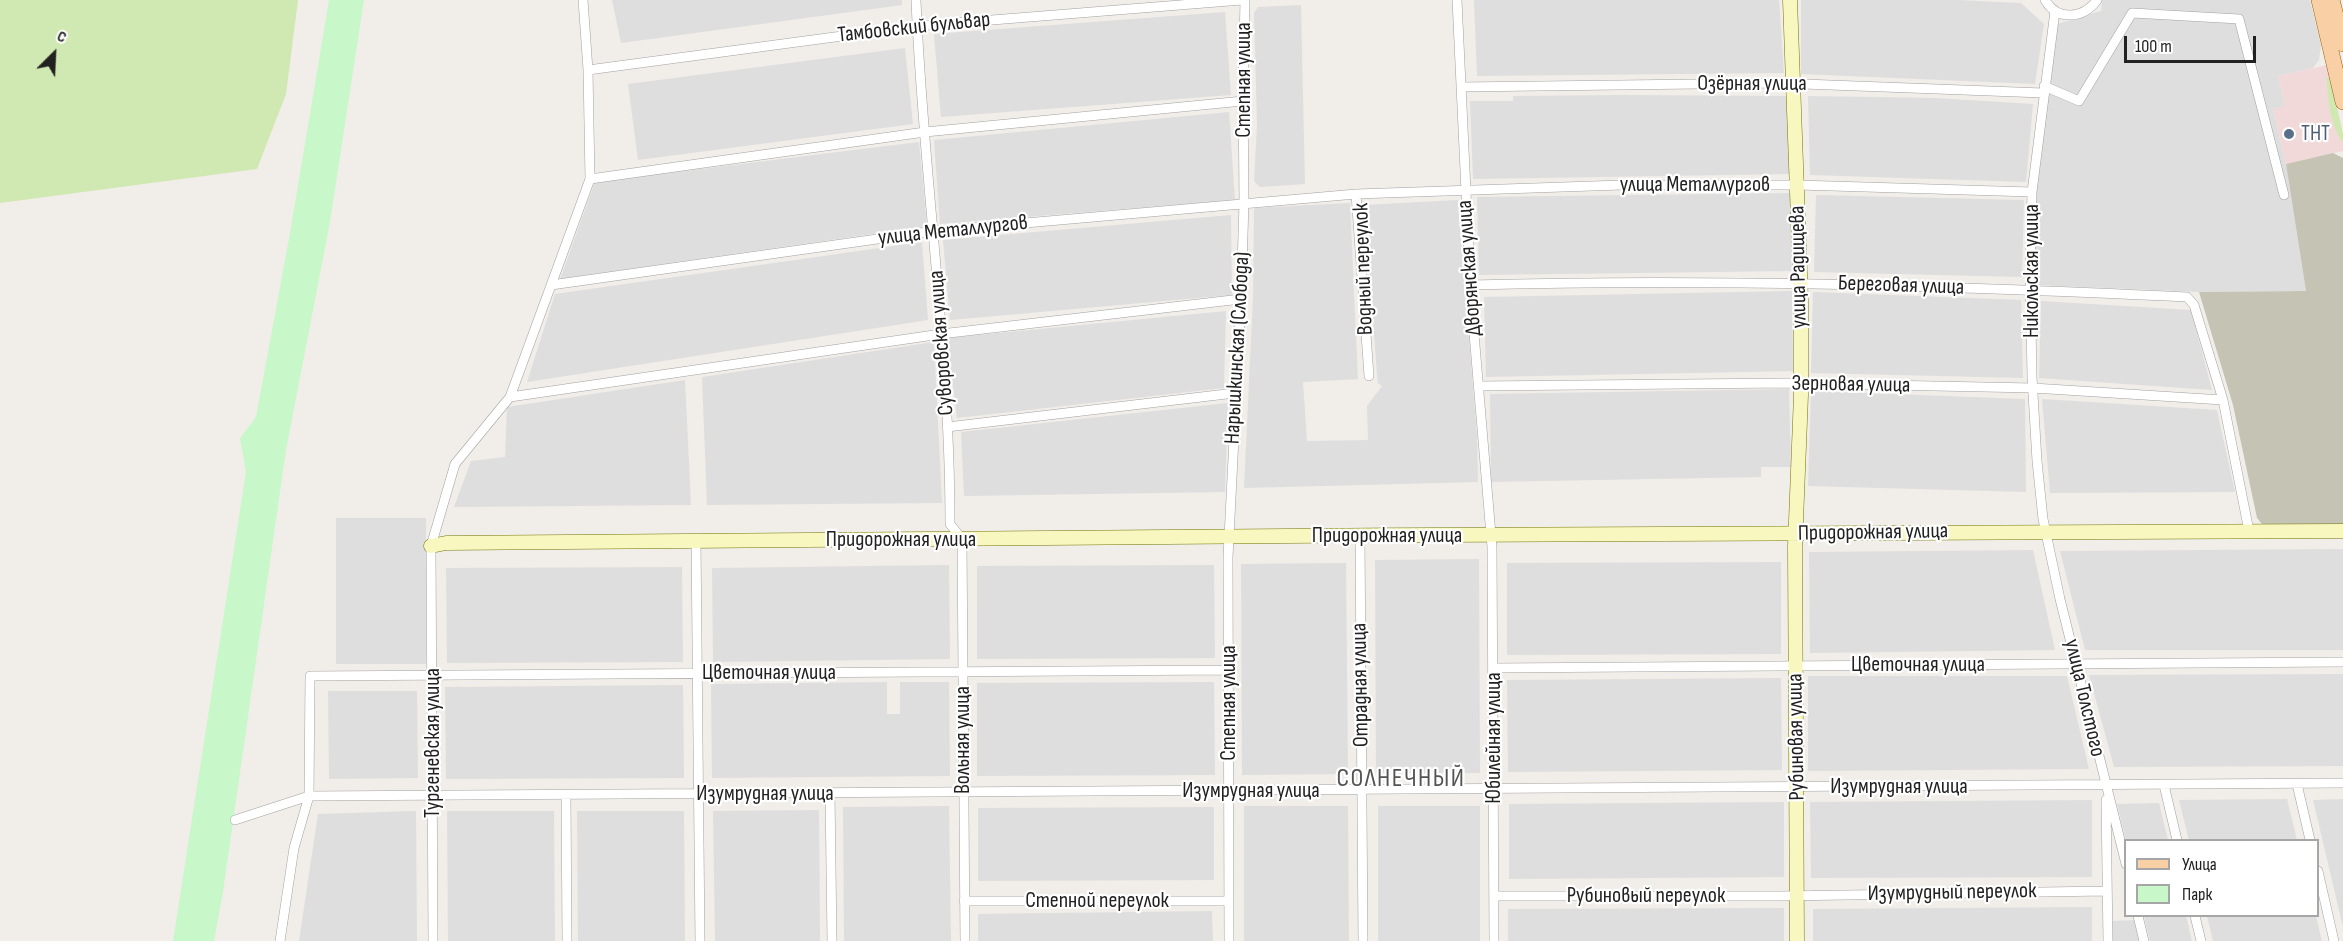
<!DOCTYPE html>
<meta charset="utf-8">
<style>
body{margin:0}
#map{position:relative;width:2343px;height:941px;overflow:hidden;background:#f1ede8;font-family:"Sofia Sans Condensed",sans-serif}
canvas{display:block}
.legend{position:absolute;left:2124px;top:839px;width:195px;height:78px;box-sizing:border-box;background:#fff;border:2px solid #a6a6a6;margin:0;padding:8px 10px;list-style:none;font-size:18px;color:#212121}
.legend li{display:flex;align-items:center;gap:12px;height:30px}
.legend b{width:30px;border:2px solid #a6a6a6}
.north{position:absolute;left:24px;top:24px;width:60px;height:60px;-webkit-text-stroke:4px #fff;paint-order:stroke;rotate:24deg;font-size:16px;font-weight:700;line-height:24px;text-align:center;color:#212121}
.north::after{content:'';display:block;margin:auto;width:21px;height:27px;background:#212121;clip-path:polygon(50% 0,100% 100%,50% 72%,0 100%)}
.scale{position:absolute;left:2124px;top:36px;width:132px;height:27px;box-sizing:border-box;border:3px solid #212121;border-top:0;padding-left:8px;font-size:18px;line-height:21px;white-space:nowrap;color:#212121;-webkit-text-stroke:4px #fff;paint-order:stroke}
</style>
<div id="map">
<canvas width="2343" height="941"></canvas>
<ul class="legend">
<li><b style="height:8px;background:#f9cfa5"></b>Улица</li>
<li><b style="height:16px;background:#c8f8c9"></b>Парк</li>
</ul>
<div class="north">С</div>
<div class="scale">100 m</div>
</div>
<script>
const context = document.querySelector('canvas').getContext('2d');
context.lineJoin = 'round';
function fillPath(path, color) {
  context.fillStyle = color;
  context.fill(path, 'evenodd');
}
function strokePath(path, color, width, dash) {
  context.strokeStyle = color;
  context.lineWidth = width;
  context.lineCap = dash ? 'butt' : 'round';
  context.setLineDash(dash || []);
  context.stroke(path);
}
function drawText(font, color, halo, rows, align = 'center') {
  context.font = font + ' "Sofia Sans Condensed",sans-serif';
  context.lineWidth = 4.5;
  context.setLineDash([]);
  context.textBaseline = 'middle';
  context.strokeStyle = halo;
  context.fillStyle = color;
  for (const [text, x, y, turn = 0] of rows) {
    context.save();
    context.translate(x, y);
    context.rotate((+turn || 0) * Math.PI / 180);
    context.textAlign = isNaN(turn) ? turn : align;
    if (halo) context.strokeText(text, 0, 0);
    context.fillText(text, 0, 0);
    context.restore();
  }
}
fillPath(new Path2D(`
 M612 0H902V5L621 43Z
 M1474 0H1779L1784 73 1477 76Z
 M1801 0H1957L2021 3 2044 24 2035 84 1801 74Z
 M2102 0H2310L2321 45 2319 60 2313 68 2278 76 2285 106 2273 109 2286 164 2306 291 2199 292 2037 285 2033 264 2035 198 2057 24 2101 11Z
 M1301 5 1305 184 1260 187 1254 181 1257 125 1254 13 1258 7Z
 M1225 12 1231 95 941 117 934 34Z
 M905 48 913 124 638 160 628 84Z
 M1623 95 1788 96 1790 174 1473 179 1470 101H1513V96Z
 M1808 96 1935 98 2033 104 2026 182 1810 175Z
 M1229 112 1235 200 940 224 934 140Z
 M919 142 927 226 560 279 595 182Z
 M1791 193 1792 271 1479 275 1477 197Z
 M1816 195 2024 200 2022 277 1814 272Z
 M1458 200 1477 437 1478 482 1244 488 1253 297 1254 208 1350 203 1358 379 1303 382 1307 441 1368 440 1367 406 1382 386 1378 383 1377 375 1365 205Z
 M1231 215 1232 295 950 320 943 240Z
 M922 242 928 320 527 382 555 294Z
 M1792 291 1793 371 1486 377 1484 297Z
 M1813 292 2021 300 2023 378 1811 373Z
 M2041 301 2191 310 2212 390 2039 378Z
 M1226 311 1224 388 957 418 947 338Z
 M934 342 942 503 707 505 702 377Z
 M685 380 691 505 454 507 471 461 505 457 507 407Z
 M1789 389 1791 467H1761V477L1491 482 1490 394Z
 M1811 391 2025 399 2026 492 1808 486Z
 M2042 399 2217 410 2235 492 2050 493Z
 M1228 403 1225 492 964 496 961 432Z
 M336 518H426V664H336Z
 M2343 549V650H2085L2060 551Z
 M2033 550 2055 650 1810 653 1809 552Z
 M1479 559 1480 773H1376L1375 560Z
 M1781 562V654L1507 655V563Z
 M1346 563 1348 774 1242 775 1241 564Z
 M949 565 950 659 713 662 712 568Z
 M1214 565 1215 658 977 659V566Z
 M682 567 683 662 447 663 446 568Z
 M2343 674V766L2114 767 2089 675Z
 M1808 676H2067L2089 769 1808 771Z
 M1781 678 1782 770 1508 772 1507 680Z
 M887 682V714H900V682H949L950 776 712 778 711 684Z
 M1214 682 1215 775 977 776V683Z
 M683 685 684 778 446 779 445 687Z
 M328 691H417L418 778 329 779Z
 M2287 799 2297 840H2189L2179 800Z
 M2343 799V927L2313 800Z
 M2092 800V877L1811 878 1810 802Z
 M1784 802V877L1509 879V804Z
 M2159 803 2168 840 2126 841 2117 804Z
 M949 806 951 941H844L843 807Z
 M1244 806H1348L1349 941H1244Z
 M1378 806H1480V941H1378Z
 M1214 807V880L978 881V808Z
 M819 810 820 941H715L713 811Z
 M416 811 417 941H299L318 814Z
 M554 811 555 941H448L447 811Z
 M577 811H684L685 941H578Z
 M2092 907V941H1813V909Z
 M1784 908V941H1508V909Z
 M1212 911 1213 941H978V914Z
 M2144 916H2186L2192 941H2150Z
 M2207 916H2316L2322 941H2213Z
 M2134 920 2139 941H2112V921Z`), '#dfdede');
fillPath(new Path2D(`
 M2327 65 2343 134V151L2286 164 2273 109 2285 106 2278 76Z`), '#f1d9d9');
fillPath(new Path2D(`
 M2333 153 2343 158V526H2271L2262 524 2257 518 2233 405 2199 292 2306 291 2286 164Z`), '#c5c4b4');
fillPath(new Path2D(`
 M0 0H298L286 94 257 169 0 203Z
 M2330 77 2343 134V143C2331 126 2327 100 2327 78Z`), '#d0e8b1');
fillPath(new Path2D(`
 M329 0H364L330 222 286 450 223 892 214 941H173L246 472 240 438 256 417 290 233Z`), '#c8f8c9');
const street = new Path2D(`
 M916 0C923 175 950 348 950 524L962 539 965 941
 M1457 0 1471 298 1492 547 1494 941
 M2045 0C2058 22 2084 18 2097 0
 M2055 11 2032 192 2030 273 2032 377 2037 461 2043 519 2060 599 2126 864
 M588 70 917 26 1242 0
 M2044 86 2079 101 2132 13 2239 19 2284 195
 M1461 87 1777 83 2043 93
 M590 179 925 132 1243 101
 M551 285 934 231 1356 194
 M1471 285C1710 278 1948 286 2187 297L2194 305 2223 400 2249 531
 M1369 376 1356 194 1622 185H1798L2032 192
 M1479 386 1786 383 2033 388 2223 400
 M510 397 941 334 1241 299
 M947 427 1235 393
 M1360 537 1363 941
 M696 541 700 941
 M1494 668 2343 662
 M2297 784 2310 840
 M2164 785 2177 840
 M830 793 832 941
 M566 796 567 941
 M2106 800 2108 941
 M235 820 309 796 2343 783
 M2318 871 2334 941
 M1495 896H1782L2107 891
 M964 901H1229
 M2138 916 2144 941
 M2195 916 2201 941
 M280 941 294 848 309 796 310 676 1228 670
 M433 941 431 546 455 464 510 397 590 179 588 70 583 0
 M1229 941 1228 557 1241 299 1244 203 1243 87 1245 0`);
const secondary = new Path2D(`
 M1790 0 1801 301V395L1795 546 1797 941
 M431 546 446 543C1078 538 1711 531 2343 531`);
const primary = new Path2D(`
 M2319 0 2343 102
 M2332 0 2343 44`);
strokePath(street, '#a2a2a2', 10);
strokePath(secondary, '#727709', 15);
strokePath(primary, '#985f06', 16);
strokePath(street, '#fff', 9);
strokePath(secondary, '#f8f7bf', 14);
strokePath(primary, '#f9cfa5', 15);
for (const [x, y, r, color] of [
 [2289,134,6,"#5c6f8a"]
]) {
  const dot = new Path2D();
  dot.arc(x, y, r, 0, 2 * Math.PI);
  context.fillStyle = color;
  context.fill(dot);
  strokePath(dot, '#fff', 2);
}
drawText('22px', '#212121', '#fff', [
 ["Тамбовский бульвар",914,28,-6],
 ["Степная улица",1244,80,-90],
 ["Озёрная улица",1752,84],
 ["улица Металлургов",1695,185],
 ["улица Металлургов",953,231,-6],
 ["улица Радищева",1799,267,-91],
 ["Дворянская улица",1470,268,-94],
 ["Водный переулок",1364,269,-92],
 ["Никольская улица",2032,271,-90],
 ["Береговая улица",1901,286,2],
 ["Суворовская улица",942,343,-94],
 ["Нарышкинская (Слобода)",1238,348,-87],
 ["Зерновая улица",1851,385,1],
 ["Придорожная улица",1873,533,-1],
 ["Придорожная улица",1387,536],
 ["Придорожная улица",901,540],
 ["Цветочная улица",1918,665],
 ["Цветочная улица",769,673],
 ["Отрадная улица",1361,685,-91],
 ["улица Толстого",2084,698,77],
 ["Степная улица",1229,703,-90],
 ["Рубиновая улица",1797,737,-91],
 ["Юбилейная улица",1494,738,-90],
 ["Вольная улица",963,740,-90],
 ["Тургеневская улица",433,743,-90],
 ["Изумрудная улица",1899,787],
 ["Изумрудная улица",1251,791],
 ["Изумрудная улица",765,794],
 ["Изумрудный переулок",1952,893,-1],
 ["Рубиновый переулок",1646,896],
 ["Степной переулок",1097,901]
]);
drawText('22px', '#4e5e75', '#fff', [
 ["ТНТ",2301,134]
], 'left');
context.letterSpacing = '1.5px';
drawText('26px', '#545454', '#fff', [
 ["СОЛНЕЧНЫЙ",1401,779]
]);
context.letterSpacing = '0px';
</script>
